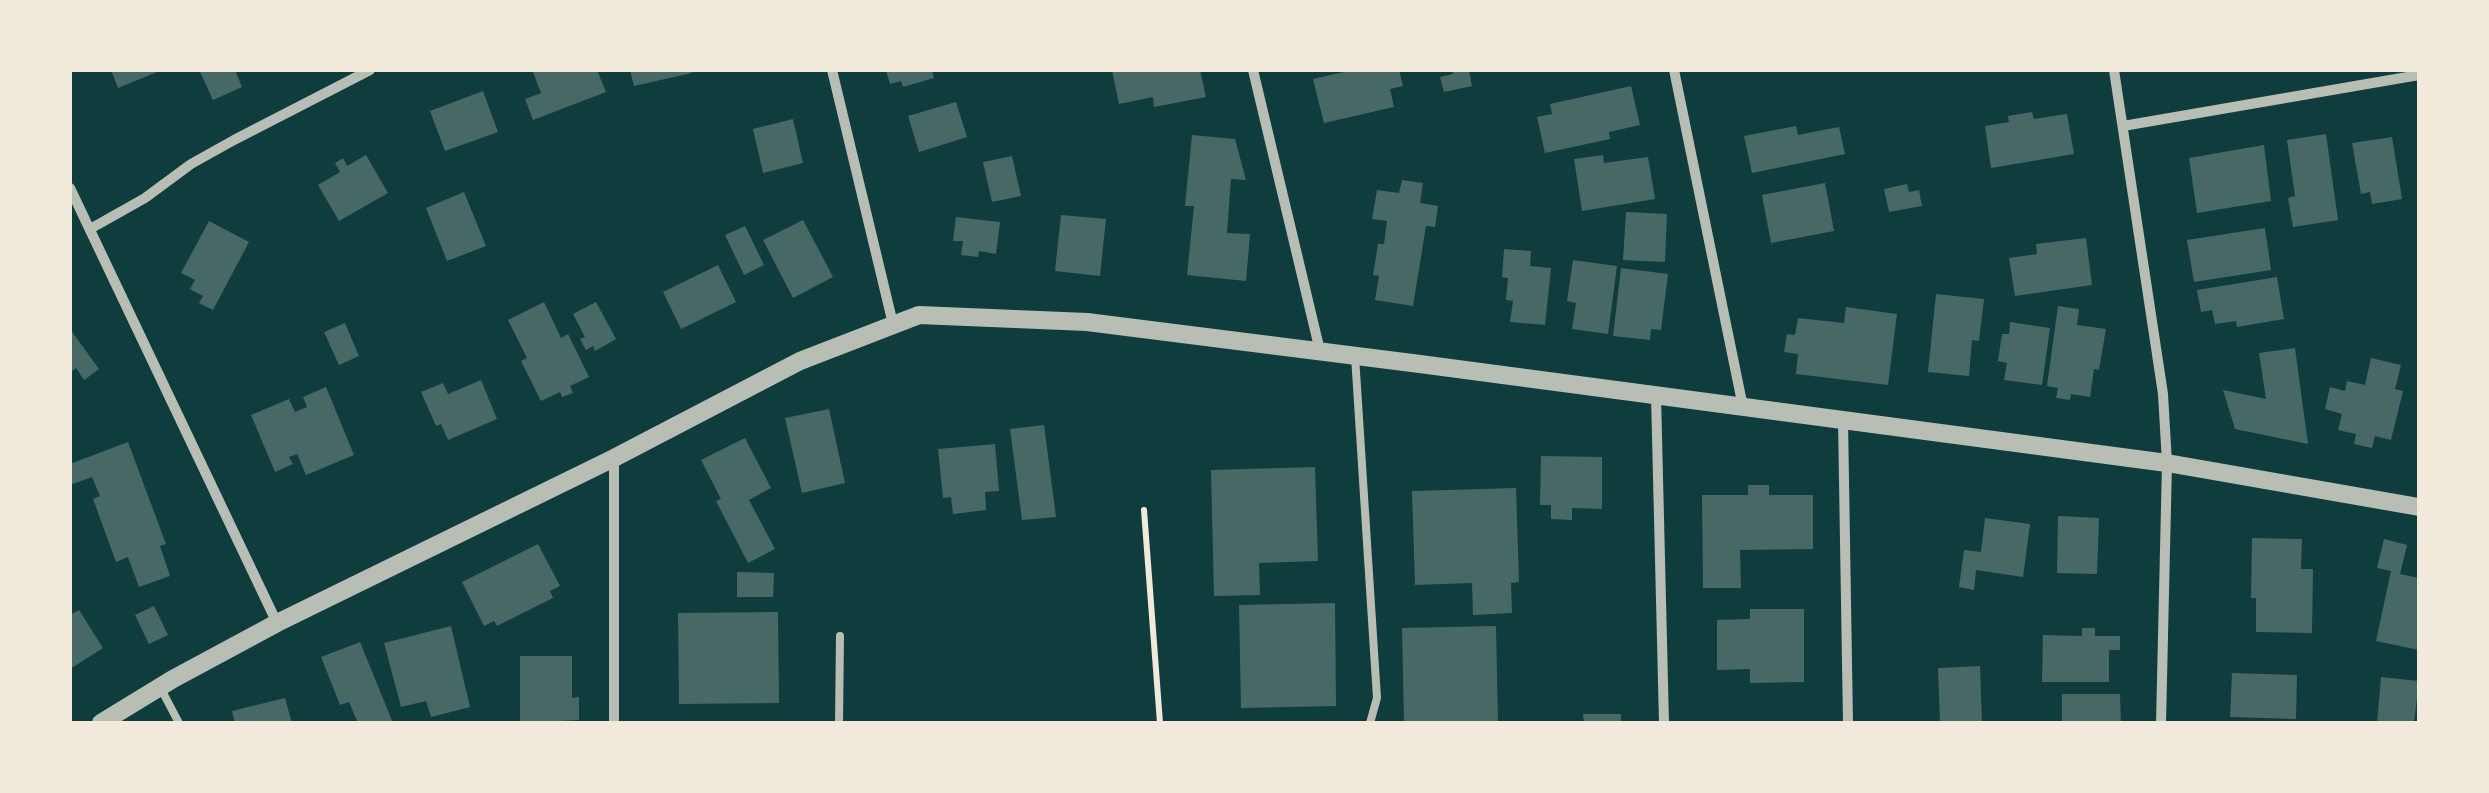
<!DOCTYPE html>
<style>
body{margin:0}
#map{position:relative;width:2489px;height:793px;overflow:hidden;background:#0f3d3e;font-family:Cabin,sans-serif}
canvas{display:block}
.frame{position:absolute;inset:0;border:72px solid #f1e9da;pointer-events:none}
</style>
<div id="map">
<canvas width="2489" height="793"></canvas>
<div class="frame"></div>
</div>
<script>
const context = document.querySelector('canvas').getContext('2d');
context.lineJoin = 'round';
function fillPath(path, color) {
  context.fillStyle = color;
  context.fill(path, 'evenodd');
}
function strokePath(path, color, width, dash) {
  context.strokeStyle = color;
  context.lineWidth = width;
  context.lineCap = dash ? 'butt' : 'round';
  context.setLineDash(dash || []);
  context.stroke(path);
}
fillPath(new Path2D(`
 M111 70H162L118 88Z
 M206 70H235L242 87 213 100 200 72Z
 M540 70H597L606 92 533 120 525 99 541 93 533 72Z
 M630 70H691L692 73 634 86Z
 M886 70H932L934 78 903 87 901 81 890 84Z
 M1112 70H1200L1206 97 1154 107 1153 97 1119 104Z
 M1353 70H1399L1403 86 1390 89 1394 107 1324 123 1313 79Z
 M1452 70H1469L1472 86 1444 92 1440 77 1453 74Z
 M1631 86 1640 125 1609 132 1610 139 1545 153 1537 117 1552 114 1550 104Z
 M483 91 498 132 445 151 430 111Z
 M956 102 967 137 919 152 908 116Z
 M2032 112 2034 119 2067 114 2074 154 1991 168 1985 126 2009 122 2008 116Z
 M793 119 803 163 763 173 753 129Z
 M1796 126 1798 135 1839 127 1845 154 1752 173 1744 136Z
 M2326 134 2338 220 2293 227 2288 198 2295 196 2287 140Z
 M1192 135 1235 139 1246 180 1231 179 1227 233 1250 234 1246 281 1187 275 1194 206H1185Z
 M2392 137 2402 199 2372 204 2370 192 2361 194 2352 143Z
 M2264 145 2271 201 2197 213 2189 158Z
 M366 155 388 193 339 221 318 185 340 172 335 163 343 158 347 166Z
 M1603 155 1604 163 1648 157 1655 199 1582 211 1574 159Z
 M1012 156 1021 196 992 202 983 162Z
 M1402 180 1423 183 1420 203 1438 206 1435 227 1426 226 1413 306 1375 300 1379 276 1373 275 1378 244H1384L1387 221 1372 219 1377 190 1399 193Z
 M1825 183 1834 231 1771 243 1762 195Z
 M1907 184 1909 192 1919 190 1922 206 1889 212 1884 189Z
 M464 192 486 246 447 261 426 208Z
 M1626 212 1667 214 1665 262 1623 260Z
 M1061 215 1106 219 1100 276 1055 271Z
 M956 217 1000 222 996 254 979 251 978 257 961 255 963 241H953Z
 M803 220 833 277 793 298 763 240Z
 M209 221 249 242 213 310 199 303 203 296 190 289 195 280 181 273Z
 M745 226 764 265 744 275 725 235Z
 M2265 228 2271 270 2194 282 2187 240Z
 M2086 238 2092 285 2015 296 2009 258 2037 254 2036 244Z
 M1504 249 1531 251 1530 266 1551 268 1545 325 1510 322 1513 301 1506 300 1508 278 1502 277Z
 M1573 260 1617 266 1608 334 1572 329 1576 303 1567 301Z
 M718 265 736 302 681 329 663 292Z
 M1621 268 1668 274 1661 330 1651 329 1650 340 1613 336Z
 M2277 277 2284 319 2237 327 2236 321 2215 324 2212 310 2201 312 2197 290Z
 M1936 294 1984 299 1979 341 1972 340 1969 376 1928 372Z
 M544 302 561 338 568 334 589 377 570 386 573 393 562 397 560 392 541 401 521 361 527 358 508 320Z
 M596 302 616 339 595 351 593 346 586 350 580 339 585 337 573 314Z
 M2058 306 2079 309 2077 325 2106 329 2099 370 2094 369 2090 397 2071 394 2070 400 2056 398 2058 388 2047 386Z
 M1846 307 1897 314 1888 385 1796 374 1798 354 1784 352 1787 334 1795 335 1798 318 1844 323Z
 M2010 322 2050 328 2042 385 2004 380 2007 363 1998 361 2002 334H2009Z
 M345 323 359 356 339 365 324 332Z
 M70 329 99 369 84 380 76 368 70 373Z
 M2295 348 2308 444 2235 429 2223 390 2266 399 2259 353Z
 M2371 358 2401 365 2395 389 2403 391 2391 440 2375 436 2372 448 2354 444 2356 434 2338 430 2342 414 2325 409 2330 387 2345 391 2347 381 2365 385Z
 M481 380 497 419 448 440 441 424 436 426 421 392 443 383 448 394Z
 M326 387 354 455 306 475 297 454 289 457 293 464 275 472 251 415 289 399 295 412 307 407 303 397Z
 M829 409 845 483 802 493 785 418Z
 M1044 425 1056 517 1022 520 1010 429Z
 M745 438 771 488 749 500 775 549 748 563 716 501 721 499 701 460Z
 M128 442 166 544 160 546 170 576 139 587 128 557 116 562 93 499 100 496 92 477 70 485V464Z
 M995 444 999 491 985 492 986 510 953 514 951 497 943 498 938 449Z
 M1541 456 1602 457V509L1572 508V520L1551 519V505H1540Z
 M1315 467 1318 561 1259 563 1260 595 1214 596 1211 470Z
 M1748 485H1769V495H1813V549L1740 550 1741 588H1703L1702 495H1748Z
 M1516 488 1519 582 1511 583 1512 613 1473 615 1472 583 1415 585 1412 491Z
 M2058 516 2099 518 2097 574 2057 573Z
 M1985 518 2030 524 2023 577 1976 570 1974 590 1959 587 1964 550 1981 552Z
 M2252 538 2302 539 2301 569H2313L2312 633 2256 632V598H2251Z
 M2384 539 2407 545 2400 574 2419 578V650L2376 641 2391 571 2377 568Z
 M538 544 560 586 550 591 553 598 497 626 494 621 484 626 462 582Z
 M737 572 774 573 773 597H737Z
 M1335 603 1336 706 1241 708 1239 605Z
 M154 606 168 635 149 644 135 615Z
 M1750 609H1804V682L1750 683V669L1717 670V620L1750 619Z
 M79 610 103 648 70 669V615Z
 M778 612 779 703 679 704 678 613Z
 M451 626 470 707 431 717 426 701 401 707 384 643Z
 M1496 626 1498 723H1404L1402 628Z
 M2082 628H2095V636H2120V650H2109V682H2042L2043 635 2082 636Z
 M360 642 393 723H358L349 702 340 705 321 657Z
 M520 656H572V698L579 697V720L520 723Z
 M1980 666 1982 723H1940L1938 668Z
 M2232 673 2297 675 2296 719 2230 717Z
 M2381 677 2419 681 2414 723H2377Z
 M2062 694H2120L2121 723H2062Z
 M285 698 292 723H235L232 711Z
 M1583 714H1621V723H1584Z`), '#486865');
strokePath(new Path2D(`
 M1144 510 1160 723`), '#f1e9da', 6);
strokePath(new Path2D(`
 M1355 356 1377 698 1370 723
 M160 687 179 723
 M839 723 840 636`), '#b8beb3', 8);
strokePath(new Path2D(`
 M832 70 893 324
 M1253 70 1320 351
 M1674 70 1743 407
 M2114 70 2163 394 2167 463 2161 723
 M2123 126 2419 75
 M70 188 277 623
 M90 229 145 198 191 164 234 140 370 70
 M1656 395 1664 723
 M1843 420 1848 723
 M614 458V723`), '#b8beb3', 10);
strokePath(new Path2D(`
 M101 723 173 679 277 623 614 458 800 361 919 315 1087 322 1420 364 2167 463 2419 507`), '#b8beb3', 18);
</script>
